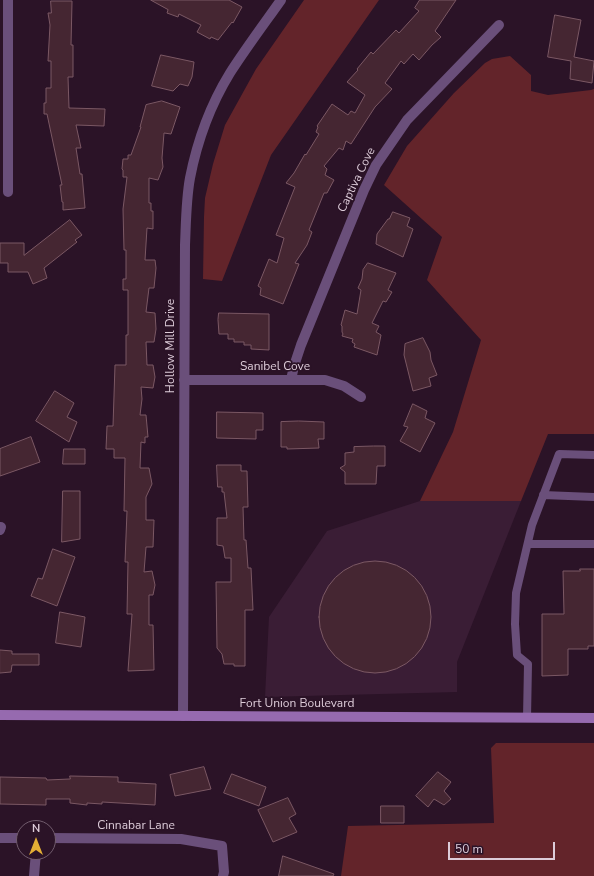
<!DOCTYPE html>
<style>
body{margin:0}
#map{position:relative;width:594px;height:876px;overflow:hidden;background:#2b1327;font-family:"Nunito Sans",sans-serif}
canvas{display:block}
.north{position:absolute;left:16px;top:820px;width:40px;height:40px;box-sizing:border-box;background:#2b1327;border:1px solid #725d6e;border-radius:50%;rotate:0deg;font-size:11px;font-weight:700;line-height:16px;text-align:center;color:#ddccd9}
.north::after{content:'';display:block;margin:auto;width:14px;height:18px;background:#e3ae35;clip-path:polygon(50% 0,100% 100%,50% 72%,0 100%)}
.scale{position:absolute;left:448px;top:842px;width:107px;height:18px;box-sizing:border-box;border:2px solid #ddccd9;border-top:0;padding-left:5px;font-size:12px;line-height:14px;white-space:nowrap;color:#ddccd9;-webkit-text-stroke:3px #2b1327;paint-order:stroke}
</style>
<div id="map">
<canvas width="594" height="876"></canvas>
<div class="north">N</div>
<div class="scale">50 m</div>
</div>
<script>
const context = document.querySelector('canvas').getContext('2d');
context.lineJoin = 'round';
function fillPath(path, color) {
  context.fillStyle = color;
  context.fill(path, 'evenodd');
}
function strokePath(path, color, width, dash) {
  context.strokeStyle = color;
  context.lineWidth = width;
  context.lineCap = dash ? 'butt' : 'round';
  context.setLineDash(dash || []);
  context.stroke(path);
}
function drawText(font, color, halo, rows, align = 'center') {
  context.font = font + ' "Nunito Sans",sans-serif';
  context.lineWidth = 3.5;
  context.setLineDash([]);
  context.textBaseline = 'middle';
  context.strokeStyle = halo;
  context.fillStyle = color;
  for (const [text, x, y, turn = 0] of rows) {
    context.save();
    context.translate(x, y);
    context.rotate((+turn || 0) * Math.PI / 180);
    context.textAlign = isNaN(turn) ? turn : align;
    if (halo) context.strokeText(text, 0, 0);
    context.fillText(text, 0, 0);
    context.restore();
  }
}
fillPath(new Path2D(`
 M420 501H521L457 662V692L265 697 269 617 327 531Z`), '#3a1d35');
fillPath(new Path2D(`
 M304 0H379L271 155 222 281 203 279 204 217 205 198 213 164 225 125 256 69Z
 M510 56 531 75V91L548 95 591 90 594 89V434H548L521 501H420L453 432 481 340 427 280 442 237 384 185 407 146 454 93 485 63 492 59Z
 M496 743H594V876H341L348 826 494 823 491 748Z`), '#63242a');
const building = new Path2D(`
 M151 0H229L242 7 233 23 232 22 218 40 211 37 210 39 197 32 201 25 179 14 178 17 167 13 168 10Z
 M420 0H456L435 31 441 37 432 45 419 60 413 54 404 64 401 61 385 83 392 89 375 107 351 144 346 141 343 150 339 148 324 166 327 169 325 175 334 180 327 193H324L309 230 312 232 307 245 295 263 299 264 283 304 260 295 261 288 258 286 269 259 277 263 284 238 276 235 295 187 286 183 294 173 305 154 306 155 319 134 316 132 318 127 317 126 332 104 348 115 351 111 355 113 365 95 347 82 358 70 357 69 371 52 373 54 396 30 399 33 419 11 415 8Z
 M51 1H72V2L71 45H73V77H68L69 108 105 109 104 126 76 125 81 148H76L80 174H82L85 208 63 210V202H62L60 185H62L47 114H44V103H46V88H51V61H48L50 25 48 13H51Z
 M555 15 581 20 574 57 594 61 592 83 570 79 571 61 548 57Z
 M161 55 194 62 192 77 188 86 180 84 173 91 152 86Z
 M162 101 180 107 171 134 164 133 162 158 163 167 158 180 149 178V203H151V211H153V229L147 228 145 260H155L156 268 154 288H149L146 312 155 313 156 329 154 342H146L147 365H153L155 377 153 388 141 387 142 399 140 415H146L148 437H145V443L141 442 140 468H149L152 484 146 497V520H154L153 547H146L144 572 152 571 155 585 153 595H149V625H153L154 670 128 671 132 614H127L128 562H125L127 511H124L125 458H114V449H106L107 426H113L115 365H126V335H128V290H123V279H126V250H124L123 209 127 177H123V170L122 169 123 159H128V155H131L141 127H140L146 105Z
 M393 212 410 218 407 226 413 229 403 257 376 244 377 234 388 219H389Z
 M70 220 82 235 75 240 77 242 44 268 47 278 33 284 28 272H8V263H0V243H24V255Z
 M368 263 396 273 388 290 392 292 386 302 383 301 372 323 379 326 376 332 381 335 377 355 354 347 355 344 352 342 353 339 342 336 343 334 342 332V326L341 325 345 310 357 314 361 290 358 288 362 279 363 270Z
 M219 313 269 314V350L251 349V345H244V342H234V339H228V334H219L218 320Z
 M423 338 430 352 431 360 437 375 429 378 431 386 413 391 404 355 405 344Z
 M55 391 74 403 67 417 77 422 69 442 36 421Z
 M413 404 427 411 425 418 435 423 420 452 400 441 408 427 404 426Z
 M217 412 263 413V430H256V439L217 438Z
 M299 421 324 422V439H318L319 448 287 449V447H281V422Z
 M31 437 40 462 0 476V449Z
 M374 446H385V466H377L376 484H345V472L340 468 345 465V453L354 452V447Z
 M64 449H85V464H63Z
 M217 465H241V471H247L248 507H243L244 540H246L248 568H251L253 610H245V666H234V664H224L222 654 217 648 216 582H231V558H225L223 546 217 545V518H227L224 492H222V487H218Z
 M63 491H80V539L62 542Z
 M53 549 75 557 57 606 31 596 38 578 42 579Z
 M319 617a56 56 0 1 1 112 0a56 56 0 1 1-112 0Z
 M580 569H594V646H588V649H568V675L542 676V614H564L563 571H580Z
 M60 612 85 617 81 647 56 643Z
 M0 650 12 651V654H39V665H12L11 672 0 673Z
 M204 767 211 789 175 796 170 775Z
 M438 772 451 782 444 791 451 799 444 805 434 799 428 807 416 796Z
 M232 774 266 787 259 806 224 793Z
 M70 776 118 777V782L156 784 155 805 102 802V804L87 803V805L70 803V799H46V805L0 804V777L46 778 47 780 70 779Z
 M288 798 296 814 289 818 297 832 273 842 258 810Z
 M381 806H404V823H381Z
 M283 856 334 874 333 876H279Z`);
fillPath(building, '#452632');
strokePath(building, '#7b5864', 1);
strokePath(new Path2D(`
 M543 495 594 497
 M528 544H594
 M527 718 528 664 517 655 515 624 516 593 532 525 559 454 594 455`), '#6a4f7a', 8);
strokePath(new Path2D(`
 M8 192V0
 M184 380H325L344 386 361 397
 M291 380 294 366 301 345 364 190 376 165 407 120 499 25
 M0 530 1 527
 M183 716 185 245C186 223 186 200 190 178 197 142 211 104 230 73 246 48 264 24 281 0
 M0 838H24
 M48 838 181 839 222 846 224 872 223 876
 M34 876 36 852`), '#6a4f7a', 10);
strokePath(new Path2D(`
 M0 715 594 718`), '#966aaf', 10);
drawText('12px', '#ddccd9', '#2b1327', [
 ["Captiva Cove",357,180,-64],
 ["Hollow Mill Drive",171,346,-90],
 ["Sanibel Cove",275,367],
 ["Fort Union Boulevard",297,704],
 ["Cinnabar Lane",136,826]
]);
</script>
